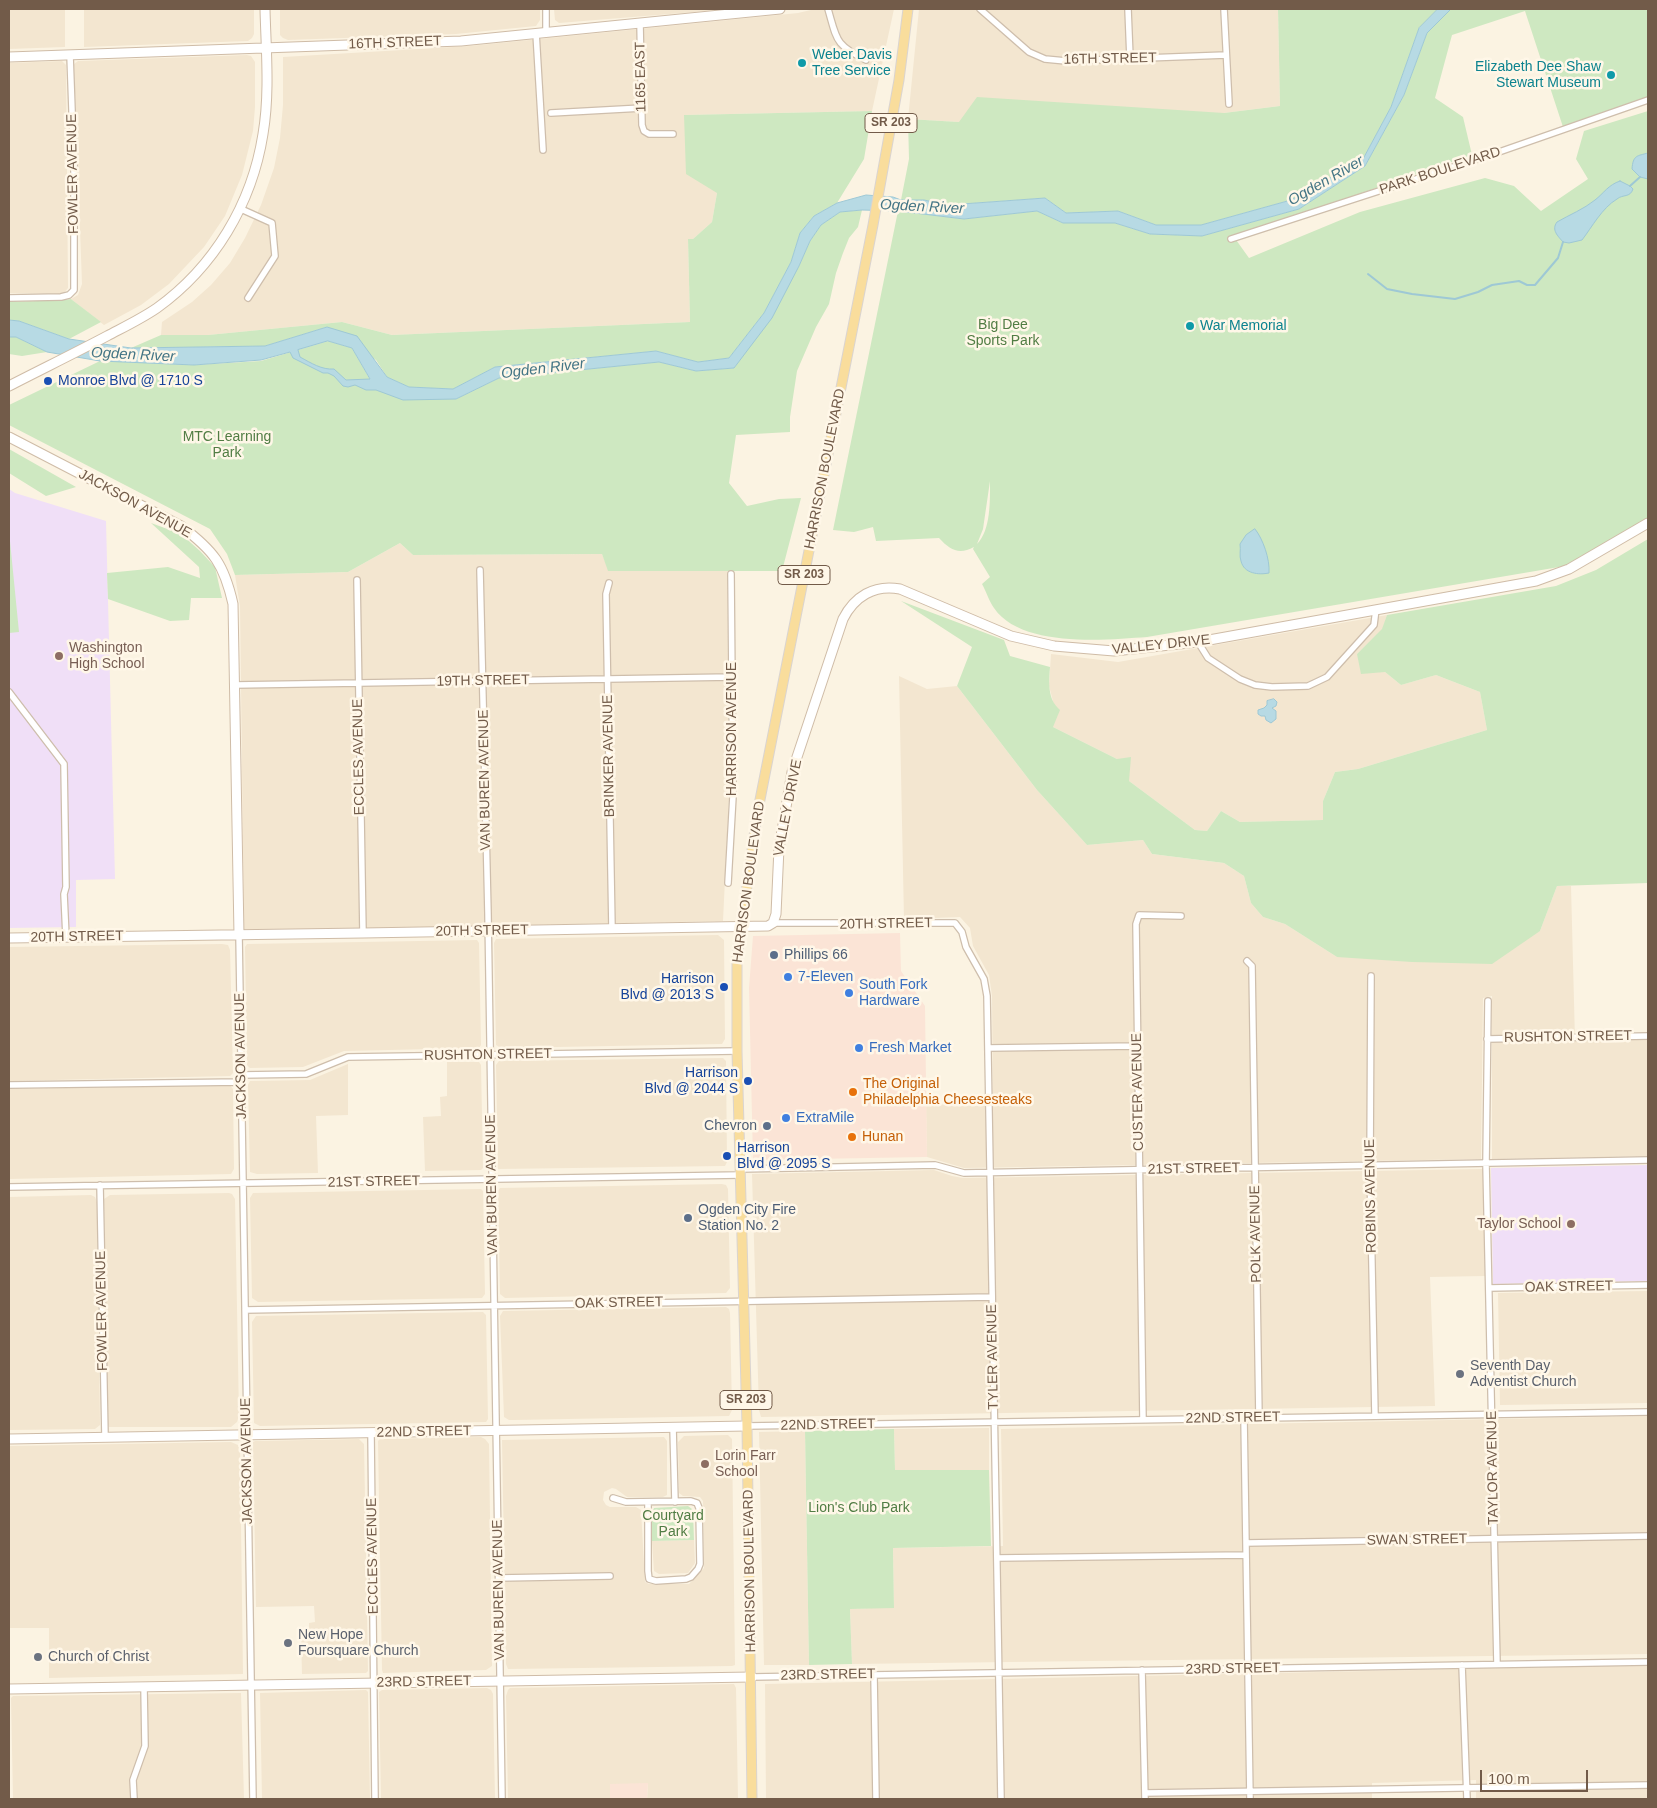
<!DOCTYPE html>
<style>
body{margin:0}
#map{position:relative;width:1657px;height:1808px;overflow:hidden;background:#fbf3e2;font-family:Arial,sans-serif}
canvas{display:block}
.frame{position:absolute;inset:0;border:10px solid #725b49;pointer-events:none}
.scale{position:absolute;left:1480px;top:1770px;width:108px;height:22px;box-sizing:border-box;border:2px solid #725b49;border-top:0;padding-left:6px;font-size:15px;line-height:18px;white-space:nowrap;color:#725b49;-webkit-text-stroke:4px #fff7e8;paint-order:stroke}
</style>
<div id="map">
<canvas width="1657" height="1808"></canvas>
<div class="frame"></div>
<div class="scale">100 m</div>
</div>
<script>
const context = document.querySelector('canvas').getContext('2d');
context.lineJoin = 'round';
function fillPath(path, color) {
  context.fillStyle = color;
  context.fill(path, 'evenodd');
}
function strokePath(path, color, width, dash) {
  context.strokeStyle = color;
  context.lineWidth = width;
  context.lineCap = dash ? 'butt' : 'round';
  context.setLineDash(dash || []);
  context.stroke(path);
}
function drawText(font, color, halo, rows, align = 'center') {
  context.font = font + ' Arial,sans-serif';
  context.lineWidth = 5;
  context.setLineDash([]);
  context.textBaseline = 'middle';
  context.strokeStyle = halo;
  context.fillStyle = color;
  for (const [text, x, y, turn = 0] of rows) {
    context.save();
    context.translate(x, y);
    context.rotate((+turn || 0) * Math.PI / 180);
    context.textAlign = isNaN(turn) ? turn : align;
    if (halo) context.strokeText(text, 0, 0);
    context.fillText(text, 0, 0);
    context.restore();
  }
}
fillPath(new Path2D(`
 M28 9H65V47L9 49V10Z
 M84 9H254V34L252 38 248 41 84 47Z
 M280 9H540V20L536 26 456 34 288 40 283 38 280 35Z
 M554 9H731L559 23 555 20Z
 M815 9H894L872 111 684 115 717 193 712 222 693 239 688 240 690 322 392 335 342 322 208 335H161L162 322 192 302 211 285 230 263 245 238 261 205 274 168 280 138 283 105V57L470 46 798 13Z
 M919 9H1278L1280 106 1224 113 959 122 908 119Z
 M247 55 251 56 255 62V107L253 131 242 175 225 216 204 247 169 284 141 305 104 325 71 299 78 295 82 284 74 64 78 61Z
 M62 61 66 65 68 288 64 293 60 294 9 293V63Z
 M400 543 413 555 602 554 609 571H727L729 796 723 921 244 931 240 606 235 575 348 572Z
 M1387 615 1383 629 1357 654 1385 672 1401 685 1436 675 1480 692 1487 730 1358 769 1335 772 1323 801V820L1240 822 1221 811 1207 831 1195 830 1129 781 1117 759 1053 727 1054 705 1049 686 1051 654 1118 662Z
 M899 676 927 689 957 686 1037 790 1087 845 1143 840 1152 854 1224 863 1244 876 1251 903 1263 917 1285 924 1337 957 1540 931 1557 886H1571L1575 1040H1648V1156L1492 1159V996L1483 998 1481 1159 964 1168 927 1157 926 1104 993 1106 992 996 989 975 973 946 970 928 960 917 904 919Z
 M718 935 724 940 725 1039 722 1044 501 1048 496 1045 494 943 496 939Z
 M477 940 479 943 481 1045 479 1048 344 1051 303 1067 250 1068 247 1065 245 947 247 944Z
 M222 944 228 945 230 950 233 1073 230 1076 9 1081V947Z
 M723 1058 726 1061 727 1162 725 1166 498 1169 496 1065 499 1061Z
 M447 1062H479L481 1065 483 1168 481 1170 425 1171 423 1117 441 1116 440 1097 447 1096Z
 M348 1064V1115L316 1116 318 1173 257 1174 250 1172 248 1085 250 1081 310 1080Z
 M230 1085 233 1089 234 1169 231 1174 9 1179V1089Z
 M1483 1169 1485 1276 1430 1277 1435 1406 761 1417 759 1410 752 1174 934 1170 952 1176 963 1178Z
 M722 1184 726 1185 728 1189 730 1288 726 1293 505 1298 500 1294 498 1191 500 1188Z
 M481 1189 483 1191 485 1294 482 1298 258 1302 252 1298 250 1198 253 1193Z
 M229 1193 232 1194 235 1199 239 1416 237 1422 231 1427H109L107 1422 104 1199 110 1195Z
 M91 1195 95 1197 97 1202 100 1425 95 1429 9 1430V1197Z
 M1648 1291V1403L1500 1405 1498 1293Z
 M726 1307 729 1309 730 1313 732 1410 729 1416 514 1420H509L504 1417 500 1316 503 1311Z
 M483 1312 486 1315 488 1419 486 1422 260 1426 254 1423 252 1322 256 1316Z
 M1648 1416V1654L852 1664 850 1609 894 1607 893 1548 1003 1546 1001 1429Z
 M989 1428V1470H895L894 1429Z
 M805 1431 809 1665H764L759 1432Z
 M728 1435 732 1439 735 1665 732 1666 508 1669 506 1664 502 1440 664 1437 667 1441V1495L663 1497H627L616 1489 612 1488 604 1492 603 1500 606 1505 610 1507H636L641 1510 645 1582 649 1584H689L704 1568 703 1501 700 1497 683 1496 679 1493 678 1442 684 1436Z
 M481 1437 485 1439 489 1444 492 1666 486 1670 383 1673 382 1670 378 1441 380 1439Z
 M359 1439 364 1444 368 1671 366 1673 302 1674 301 1637H309V1623L315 1622 314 1606 256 1607 253 1442 255 1441Z
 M231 1442 238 1445 240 1450 243 1674 49 1678V1628H9V1446Z
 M694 1540 695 1563 688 1573 659 1574 654 1571 652 1541Z
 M1648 1665V1799H1476V1780L1372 1783V1799H766L765 1684Z
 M734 1684 736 1688 738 1799H647L648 1784H610V1799H508L506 1696 508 1690 510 1688Z
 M487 1688 491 1690 493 1694 495 1799H381L379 1692 382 1690Z
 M366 1690 368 1692 370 1799H262L260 1693Z
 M241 1693 244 1799H13L11 1698 13 1696Z`), '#f3e6d0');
fillPath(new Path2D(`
 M900 933 901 971 925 1006 927 1157 753 1160 749 988 753 936Z
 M648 1783 647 1799H610V1784Z`), '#fbe4d6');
fillPath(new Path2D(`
 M9 489 15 493 106 521 115 879 76 880V927L9 928Z
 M1648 1165V1281L1493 1284 1491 1168Z`), '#f0dff7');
fillPath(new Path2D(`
 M1278 9H1438L1419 28 1391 107 1363 159 1291 200 1201 225H1156L1118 211 1066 213 1045 198 948 205 924 200H901L909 159 908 119 959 122 977 97 1224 113 1280 106Z
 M1451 9H1648V98L1563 127 1525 11 1452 35 1435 98 1463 117 1472 155 1234 237 1249 258 1360 212 1485 178 1514 186 1541 211 1588 179 1576 159 1584 131 1648 111V519L1617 538 1565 566 1147 637C1105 640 1021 648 994 608 989 601 986 591 982 584L990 577 973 549 974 547C959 555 950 550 939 538L876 541 873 527 854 532 833 530 898 211 964 219 1037 211 1063 223H1115L1150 234 1202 236 1299 209 1365 166 1404 95 1427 33ZM990 481C990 500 991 530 977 544L983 529Z
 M872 111 864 159 837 203 814 216 800 233 791 262 764 313 729 358 698 362 656 351 495 367 453 389 409 387 387 377 376 360 327 327 265 346 131 348 161 335H208L342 322 392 335 690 322 688 239H693L712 222 717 193 686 174 684 115Z
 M862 210 858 227 849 238 843 253 836 273 829 304 816 327 797 371 790 417V432L736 435 729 483 747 506 779 499 801 498 782 571H608L602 554 413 555 400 543 348 572 235 575 227 554 210 529 9 425V405L100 361 194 365 261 361 328 341 352 348 376 390 456 399 499 378 659 362 696 371 734 368 799 266 810 241 821 225 840 212Z
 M71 299 101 322 69 339 19 321 9 320V302L64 300Z
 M9 337H16L47 352 22 356 9 354Z
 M9 449 76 487 46 496 9 473Z
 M151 523 181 534 200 551 215 567 222 598H191L189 620 170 621 108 599 107 573 168 567 200 578 199 567Z
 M9 531 19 632 9 633Z
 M1648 539V883L1557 886 1540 931 1492 964 1412 962 1337 957 1285 924 1263 917 1251 903 1244 876 1224 863 1152 854 1143 840 1087 845 1037 790 957 686 972 647 901 601 1004 640 1010 656 1050 667C1049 682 1047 699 1060 710L1053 727 1117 759 1131 757 1129 781 1195 830 1207 831 1221 811 1240 822 1323 820V801L1335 772 1358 769 1487 730 1480 692 1436 675 1401 685 1385 672 1361 674 1357 654 1382 629 1387 615 1556 586 1596 570Z
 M894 1429 895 1470H989L991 1546 893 1548 894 1608 850 1609 852 1664 809 1665 805 1431Z
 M688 1506 692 1509 693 1512 694 1540 652 1541V1513L654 1508Z`), '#cee8c1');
const water = new Path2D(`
 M1438 9H1451L1427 33 1404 95 1365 166 1299 209 1202 236 1150 234 1115 223H1063L1037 211 964 219 898 211 862 210 840 212 821 225 810 241 799 266 772 318 734 368 696 371 659 362 499 378 456 399 403 400 376 390H366L355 385 348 387 343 386 334 376 328 373H323L293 358 290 352 261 360 194 365 100 361 47 352 16 337H9V320L19 321 69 339 131 348 265 346 327 327 357 336 387 377 409 387 453 389 495 367 656 351 698 362 729 358 764 313 791 262 800 233 814 216 837 203 866 195 893 197 901 200H924L948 205 1045 198 1066 213 1118 211 1156 225H1201L1291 200 1363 159 1391 107 1419 28ZM328 341 352 348 370 379 346 380 334 369C322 370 311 363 300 357L298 350Z
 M1648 153V179L1640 177 1632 169C1633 155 1637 156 1648 153Z
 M1620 181 1630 186 1633 189C1630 198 1623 194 1617 199 1602 208 1592 227 1582 240L1569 243 1563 242C1558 236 1551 230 1557 222 1569 215 1584 209 1595 200 1604 193 1608 185 1620 181Z
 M1255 529C1263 539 1270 559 1269 573 1259 575 1244 574 1241 561 1239 556 1241 550 1240 544L1246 535Z
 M1274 699 1277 702 1276 706 1272 708 1276 711V719L1271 723 1266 720 1265 716H1261L1258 714V710L1264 708 1267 705V701Z`);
fillPath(water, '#b7dae4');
strokePath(water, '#9ec8d5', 1);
strokePath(new Path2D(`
 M1630 186 1640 177
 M1368 274 1387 289 1412 294 1455 299 1478 292 1492 285 1519 281 1527 285H1535L1558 258 1563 242`), '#9ec8d5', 2);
const street = new Path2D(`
 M546 9V32
 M828 9C837 40 835 45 866 60
 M980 9 1029 52 1045 59 1066 61 1226 55
 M1128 9 1130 58
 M1224 9 1229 104
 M640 23 642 125 644 131 649 134H673
 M536 33 543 150
 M551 113 642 108
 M241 209 272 223 275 256 248 298
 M1231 239 1499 152 1648 100
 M9 298 61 297 69 295 74 290V166L70 55
 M480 570 488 914 502 1799
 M357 580 363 933
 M609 583 606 594 612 929
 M1198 642 1208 658 1240 679 1255 685 1272 687 1308 686 1327 677 1374 625 1376 609
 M235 685 732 677
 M9 692 64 764 66 887 64 894 66 937
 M728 883 733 796 731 574
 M773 923H955L962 932 966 947 984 979 987 996 1001 1799
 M239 935 253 1799
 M1247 961 1252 966 1259 1418
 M1371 976 1370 1166 1375 1416
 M1488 1001 1486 1164 1497 1664
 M1487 1039 1648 1036
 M988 1048 1137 1046
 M241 1075 306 1074 348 1057 737 1051
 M9 1085 241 1082
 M740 1169 935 1165 964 1173 1648 1160
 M100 1185 105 1437
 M9 1187 740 1175
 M1489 1288 1648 1285
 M245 1310 992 1297
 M1244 1418 1250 1799
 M1143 1420 1136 924 1139 915 1181 916
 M747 1426 1648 1412
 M673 1427 675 1502
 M371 1433 375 1799
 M613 1498 626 1502 691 1501 697 1503 699 1508 700 1564 698 1569 691 1577 686 1579 656 1581 649 1579 648 1571V1502
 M1246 1543 1648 1536
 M997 1558 1246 1555
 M499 1578 610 1576
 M1462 1665 1467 1799
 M1142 1670 1145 1799
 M874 1675 876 1799
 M752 1677 1648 1662
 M1145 1793 1648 1785
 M134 1799 133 1780 145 1746 144 1687`);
const secondary = new Path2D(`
 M9 57 461 41 780 9
 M9 386C42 369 75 353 107 336 124 327 141 319 157 308 214 267 252 204 263 134 270 93 266 50 265 9
 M9 437 181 526C214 551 224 564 233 604L239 935
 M9 938 363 933 768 926 773 923 776 914 779 848 792 772 843 619C854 597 874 584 900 589L1011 636 1054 646 1114 651 1198 642 1536 581 1569 569 1648 523
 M9 1439 747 1426
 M9 1689 752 1677`);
const primary = new Path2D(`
 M752 1799 747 1426 737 1051V957L757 815 873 225 899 80 908 9`);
strokePath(street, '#cebeac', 8);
strokePath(secondary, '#cfbca7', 11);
strokePath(primary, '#dad4d0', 11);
strokePath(street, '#fff', 5.5);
strokePath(secondary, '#fff', 9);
strokePath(primary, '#f9dd9c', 9);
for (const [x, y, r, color] of [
 [802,63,5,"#0f9aa8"],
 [1611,75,5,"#0f9aa8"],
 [1190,326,5,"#0f9aa8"],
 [48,381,5,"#1a4fb4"],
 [59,656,5,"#8d6e63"],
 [774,955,5,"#5c6f8a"],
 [788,977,5,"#3f7fe0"],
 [724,987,5,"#1a4fb4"],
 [849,993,5,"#3f7fe0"],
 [859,1048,5,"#3f7fe0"],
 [748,1081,5,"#1a4fb4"],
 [853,1092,5,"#e8710a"],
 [786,1118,5,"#3f7fe0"],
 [767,1126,5,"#5c6f8a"],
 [852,1137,5,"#e8710a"],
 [727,1156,5,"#1a4fb4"],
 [688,1218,5,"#5c6f8a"],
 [1571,1224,5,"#8d6e63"],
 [1460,1374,5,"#6b7280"],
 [705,1464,5,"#8d6e63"],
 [288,1643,5,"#6b7280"],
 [38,1657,5,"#6b7280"]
]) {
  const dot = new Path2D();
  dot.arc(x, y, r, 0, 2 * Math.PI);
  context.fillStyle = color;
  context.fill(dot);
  strokePath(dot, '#fff7e8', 2);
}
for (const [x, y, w] of [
 [891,123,52],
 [804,575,52],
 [746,1400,52]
]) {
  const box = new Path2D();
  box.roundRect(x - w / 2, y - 9.5, w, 19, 4);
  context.fillStyle = '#fff7e8';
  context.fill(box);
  strokePath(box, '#725b49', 1);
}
drawText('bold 12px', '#725b49', null, [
 ["SR 203",891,123],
 ["SR 203",804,575],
 ["SR 203",746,1400]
]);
drawText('14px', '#725b49', '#fff7e8', [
 ["16TH STREET",395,43,-2],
 ["16TH STREET",1110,59,-1],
 ["1165 EAST",641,77,-91],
 ["PARK BOULEVARD",1440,171,-18],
 ["FOWLER AVENUE",73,174,-91],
 ["HARRISON BOULEVARD",825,469,-79],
 ["JACKSON AVENUE",135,504,29],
 ["VALLEY DRIVE",1161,645,-6],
 ["19TH STREET",483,681,-1],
 ["HARRISON AVENUE",732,729,-90],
 ["BRINKER AVENUE",609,756,-91],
 ["ECCLES AVENUE",359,757,-91],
 ["VAN BUREN AVENUE",485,780,-91],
 ["VALLEY DRIVE",788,808,-79],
 ["HARRISON BOULEVARD",749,882,-82],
 ["20TH STREET",886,924,-1],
 ["20TH STREET",482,931,-1],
 ["20TH STREET",77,937,-1],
 ["RUSHTON STREET",1568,1037,-1],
 ["RUSHTON STREET",488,1055,-1],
 ["JACKSON AVENUE",241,1056,-91],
 ["CUSTER AVENUE",1138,1092,-91],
 ["21ST STREET",1194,1169,-1],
 ["21ST STREET",374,1182,-1],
 ["VAN BUREN AVENUE",492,1185,-91],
 ["ROBINS AVENUE",1371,1196,-91],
 ["POLK AVENUE",1256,1234,-91],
 ["OAK STREET",1569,1287,-1],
 ["OAK STREET",619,1303,-1],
 ["FOWLER AVENUE",102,1311,-91],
 ["TYLER AVENUE",993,1357,-91],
 ["22ND STREET",1233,1418,-1],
 ["22ND STREET",828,1425,-1],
 ["22ND STREET",424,1432,-1],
 ["JACKSON AVENUE",247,1461,-91],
 ["TAYLOR AVENUE",1493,1468,-91],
 ["SWAN STREET",1417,1540,-1],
 ["ECCLES AVENUE",373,1556,-91],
 ["HARRISON BOULEVARD",750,1571,-91],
 ["VAN BUREN AVENUE",499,1590,-91],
 ["23RD STREET",1233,1669,-1],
 ["23RD STREET",828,1675,-1],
 ["23RD STREET",424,1682,-1]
]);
drawText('14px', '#0d838f', '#fff7e8', [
 ["Weber Davis",812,55],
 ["Tree Service",812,71],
 ["Elizabeth Dee Shaw",1601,67,"right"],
 ["Stewart Museum",1601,83,"right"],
 ["War Memorial",1200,326]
], 'left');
drawText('14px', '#517d44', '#fff7e8', [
 ["Big Dee",1003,325],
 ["Sports Park",1003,341],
 ["MTC Learning",227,437],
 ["Park",227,453],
 ["Lion's Club Park",859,1508],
 ["Courtyard",673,1516],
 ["Park",673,1532]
]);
drawText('14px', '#164399', '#fff7e8', [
 ["Monroe Blvd @ 1710 S",58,381],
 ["Harrison",714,979,"right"],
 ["Blvd @ 2013 S",714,995,"right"],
 ["Harrison",738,1073,"right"],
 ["Blvd @ 2044 S",738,1089,"right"],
 ["Harrison",737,1148],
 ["Blvd @ 2095 S",737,1164]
], 'left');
drawText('14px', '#785e54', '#fff7e8', [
 ["Washington",69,648],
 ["High School",69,664],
 ["Taylor School",1561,1224,"right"],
 ["Lorin Farr",715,1456],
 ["School",715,1472]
], 'left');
drawText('14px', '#4e5e75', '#fff7e8', [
 ["Phillips 66",784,955],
 ["Chevron",757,1126,"right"],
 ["Ogden City Fire",698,1210],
 ["Station No. 2",698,1226]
], 'left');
drawText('14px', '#366cbe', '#fff7e8', [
 ["7-Eleven",798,977],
 ["South Fork",859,985],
 ["Hardware",859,1001],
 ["Fresh Market",869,1048],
 ["ExtraMile",796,1118]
], 'left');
drawText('14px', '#c56008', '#fff7e8', [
 ["The Original",863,1084],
 ["Philadelphia Cheesesteaks",863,1100],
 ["Hunan",862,1137]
], 'left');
drawText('14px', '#5b616d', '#fff7e8', [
 ["Seventh Day",1470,1366],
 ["Adventist Church",1470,1382],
 ["New Hope",298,1635],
 ["Foursquare Church",298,1651],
 ["Church of Christ",48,1657]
], 'left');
drawText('italic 15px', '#447585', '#fff7e8', [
 ["Ogden River",1326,181,-30],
 ["Ogden River",922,207,3],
 ["Ogden River",133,355,3],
 ["Ogden River",543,369,-7]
]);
</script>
